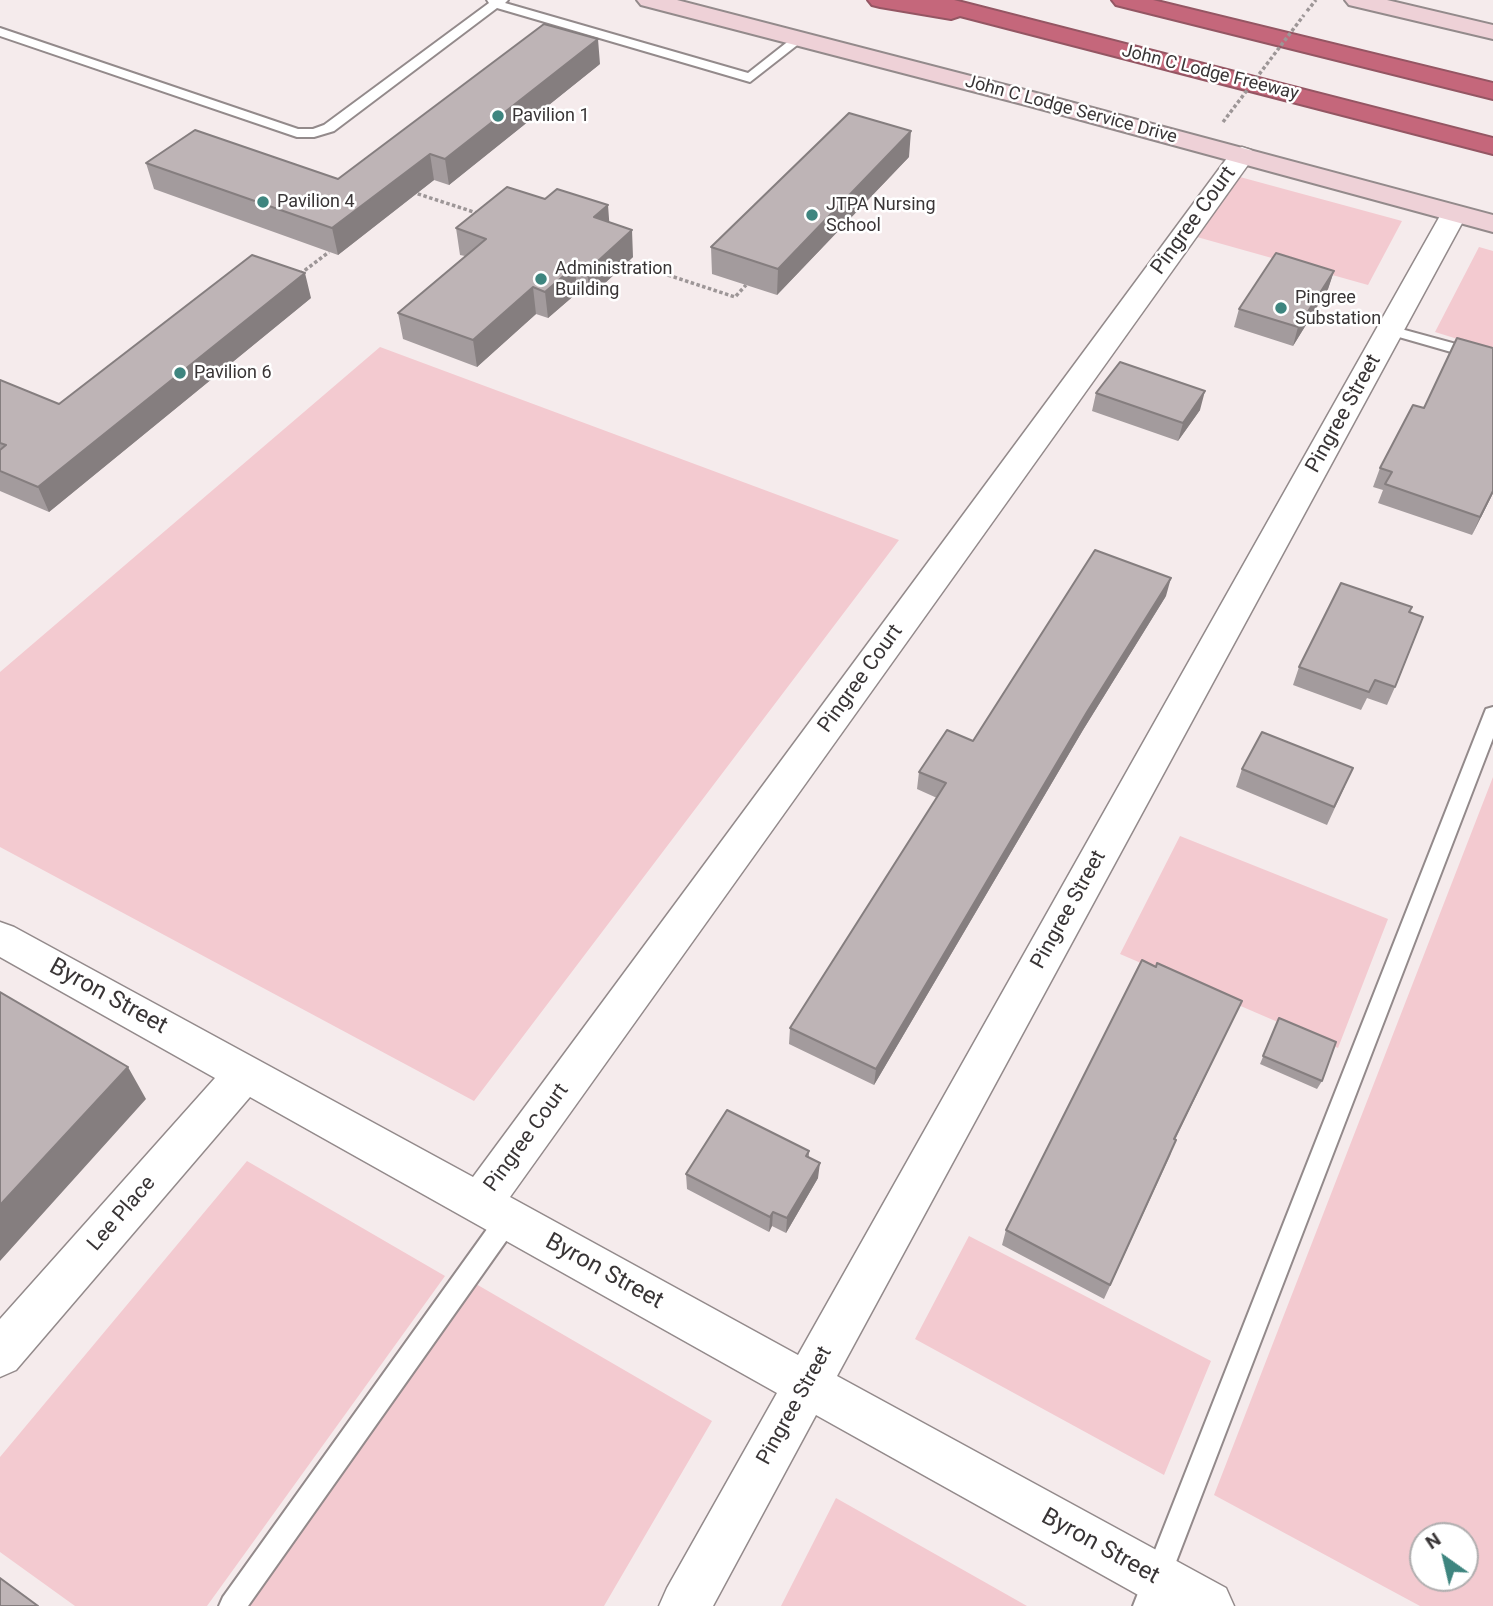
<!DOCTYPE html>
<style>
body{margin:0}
#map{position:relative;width:1493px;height:1606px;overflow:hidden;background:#f5ebec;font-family:Roboto,sans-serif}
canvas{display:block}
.north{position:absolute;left:1409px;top:1522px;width:70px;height:70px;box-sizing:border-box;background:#fff;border:2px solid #b0aeaf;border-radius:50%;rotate:326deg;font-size:19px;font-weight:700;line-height:28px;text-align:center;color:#393536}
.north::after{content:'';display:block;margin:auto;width:24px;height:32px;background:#3e857f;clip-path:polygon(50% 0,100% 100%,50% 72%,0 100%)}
</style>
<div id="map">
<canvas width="1493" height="1606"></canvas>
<div class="north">N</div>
</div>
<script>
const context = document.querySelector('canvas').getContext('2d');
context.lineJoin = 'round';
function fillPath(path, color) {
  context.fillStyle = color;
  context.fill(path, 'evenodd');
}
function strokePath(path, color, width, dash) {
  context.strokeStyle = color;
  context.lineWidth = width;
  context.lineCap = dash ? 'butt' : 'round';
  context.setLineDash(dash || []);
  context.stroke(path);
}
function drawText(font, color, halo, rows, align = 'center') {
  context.font = font + ' Roboto,sans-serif';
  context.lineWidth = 5;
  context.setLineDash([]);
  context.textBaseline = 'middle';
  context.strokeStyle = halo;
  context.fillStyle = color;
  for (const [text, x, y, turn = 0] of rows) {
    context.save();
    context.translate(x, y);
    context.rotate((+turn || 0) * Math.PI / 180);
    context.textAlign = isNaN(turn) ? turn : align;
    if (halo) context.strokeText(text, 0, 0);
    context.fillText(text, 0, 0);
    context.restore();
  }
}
fillPath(new Path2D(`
 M1240 177 1402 221 1368 285 1197 237Z
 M1479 247 1493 251V350L1435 332Z
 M380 347 899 540 474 1101 0 847V672Z
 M1493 777V1606H1420L1214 1495ZM1423 1536H1465V1578H1423Z
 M1180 836 1388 919 1338 1048 1120 954Z
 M247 1161 445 1276 207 1606H75L0 1552V1457Z
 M969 1236 1211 1361 1164 1475 915 1339Z
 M476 1284 712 1421 604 1606H249Z
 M836 1498 1027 1606H781Z`), '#f3cad0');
const lane = new Path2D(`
 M487 0H508L505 3 748 73 795 36 805 39 750 82 497 8 334 131 314 137H297L0 36V28L298 129H313L324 125 489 3Z
 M1390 326 1493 354V364L1385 333 1383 330Z
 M1493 707V738L1159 1606H1133L1484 714 1486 709Z
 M508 1208 516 1211 520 1219 516 1227 248 1606H219L223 1597 500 1211Z`);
const street = new Path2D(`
 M1242 147 1251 150 1255 155 510 1197 798 1355 1441 214 1445 208 1454 206 1463 208 1467 214 837 1376 1226 1588 1234 1606H1158L816 1415 713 1606H659L667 1588 777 1393 250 1097 16 1370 0 1377V1319L215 1078 0 957V922L14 927 473 1177 1233 150Z`);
const secondary = new Path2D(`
 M637 0H677L1044 95 1493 215V232L1026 105 641 5Z
 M1345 0H1387L1493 25V39L1349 5Z`);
const highway = new Path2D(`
 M868 0H954L1493 138V154L960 16 951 19 880 7 872 5Z
 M1112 0H1153L1493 83V99L1116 5Z`);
strokePath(lane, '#938a8b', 4);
strokePath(street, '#938a8b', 3);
strokePath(secondary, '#938a8b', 4);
strokePath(highway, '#945663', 4);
strokePath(new Path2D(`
 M1307 11 1316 0
 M412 192 480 214
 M628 262 735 297 746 285
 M300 274 329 252`), '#9d9697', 3.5, [3.5, 2.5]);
fillPath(lane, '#fff');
fillPath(street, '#fff');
fillPath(secondary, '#eed1d7');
fillPath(highway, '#c5677b');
strokePath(new Path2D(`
 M1223 122 1304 15`), '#9d9697', 3.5, [3.5, 2.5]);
fillPath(new Path2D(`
 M600 64 449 185 434 180 338 255 154 189 146 163 338 179Z
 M909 157 777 295 712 274 711 247Z
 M609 222 633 257 590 297 577 293 548 318 536 314 477 367 403 339 398 313 465 256 460 255 456 228Z
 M1334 271 1328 289 1293 346 1234 327 1239 309Z
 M311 298 49 512 0 491V380L59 404Z
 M1096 393 1200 410 1178 441 1092 411Z
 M1380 468 1493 493 1472 535 1378 503 1383 490 1373 487Z
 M1166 596 1083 730 874 1085 789 1044 790 1028 937 798 917 789 919 772 973 741Z
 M1410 612 1395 687 1387 705 1367 698 1361 710 1293 685 1299 667Z
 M1242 769 1345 786 1327 825 1236 787Z
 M1234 1017 1175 1140 1170 1156 1104 1299 1002 1245 1006 1230Z
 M1279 1018 1322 1081 1317 1089 1260 1064Z
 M809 1151V1157L818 1178 786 1233 772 1226 769 1232 687 1189 686 1174Z`), '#a39b9d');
fillPath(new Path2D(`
 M598 39 600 64 449 185 445 159Z
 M911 131 909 157 777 295 778 269Z
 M430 154 434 180 338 255 332 228Z
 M608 205 610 232 594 217Z
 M632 230 633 257 590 297 587 271Z
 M575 266 577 293 548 318 545 292Z
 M1334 271 1328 289 1293 346 1298 327Z
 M305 273 311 298 49 512 38 487Z
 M533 287 536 314 477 367 473 340Z
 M1205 391 1200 410 1178 441 1183 423Z
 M1493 491V493L1472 535 1480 517Z
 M1171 578 1166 596 1083 730 874 1085 876 1069 1087 712Z
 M1242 1001 1234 1017 1167 1155 1174 1139Z
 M128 1067 146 1099 0 1261V1205Z
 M820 1163 818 1178 786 1233 787 1218Z
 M773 1212 772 1226 769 1232 770 1217Z`), '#857e7f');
const building = new Path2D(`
 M544 24 598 39 445 159 430 154 332 228 146 163 195 130 338 179Z
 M849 113 911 131 778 269 711 247Z
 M507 187 545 199 557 189 608 205 594 217 632 230 587 271 575 266 545 292 533 287 473 340 398 313 486 239 456 228Z
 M1276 253 1334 271 1298 327 1239 309Z
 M252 255 305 273 38 487 0 471V450L6 445 0 443V380L59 404Z
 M1457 338 1493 348V491L1480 517 1385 484 1392 472 1380 468 1413 405 1424 408Z
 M1120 362 1205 391 1183 423 1096 393Z
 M1095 550 1171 578 1087 712 876 1069 790 1028 946 783 919 772 947 730 973 741Z
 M1341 583 1412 607 1409 612 1423 617 1395 687 1375 680 1369 692 1299 667Z
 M1262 732 1353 768 1334 807 1242 769Z
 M1142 960 1156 967 1157 963 1242 1001 1174 1139 1176 1140 1110 1285 1006 1230Z
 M0 992 128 1067 0 1205Z
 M1279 1018 1336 1042 1322 1081 1263 1056Z
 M727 1110 809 1151 806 1156 820 1163 787 1218 773 1212 770 1217 686 1174Z
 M0 1578 38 1606H0Z`);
fillPath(building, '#beb4b6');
strokePath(building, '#857e7f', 2);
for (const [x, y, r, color] of [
 [498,116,7,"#3e857f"],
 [263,202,7,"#3e857f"],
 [812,215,7,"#3e857f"],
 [541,279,7,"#3e857f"],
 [1281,308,7,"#3e857f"],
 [180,373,7,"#3e857f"]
]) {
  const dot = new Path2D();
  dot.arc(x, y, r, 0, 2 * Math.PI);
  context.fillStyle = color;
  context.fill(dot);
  strokePath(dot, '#fff', 2.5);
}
drawText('18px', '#393536', '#fff', [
 ["John C Lodge Freeway",1210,73,14],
 ["John C Lodge Service Drive",1071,110,15]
]);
drawText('18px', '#393536', '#fff', [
 ["Pavilion 1",512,116],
 ["Pavilion 4",277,202],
 ["JTPA Nursing",826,205],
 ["School",826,226],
 ["Administration",555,269],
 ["Building",555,290],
 ["Pingree",1295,298],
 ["Substation",1295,319],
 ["Pavilion 6",194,373]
], 'left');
drawText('21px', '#393536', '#fff', [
 ["Pingree Court",1194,221,-54],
 ["Pingree Street",1344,414,-61],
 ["Pingree Court",861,679,-54],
 ["Pingree Street",1069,910,-61],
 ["Pingree Court",527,1138,-54],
 ["Lee Place",122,1214,-49],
 ["Pingree Street",795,1406,-61]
]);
drawText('24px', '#393536', '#fff', [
 ["Byron Street",108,997,29],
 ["Byron Street",604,1272,29],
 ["Byron Street",1100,1547,29]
]);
</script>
